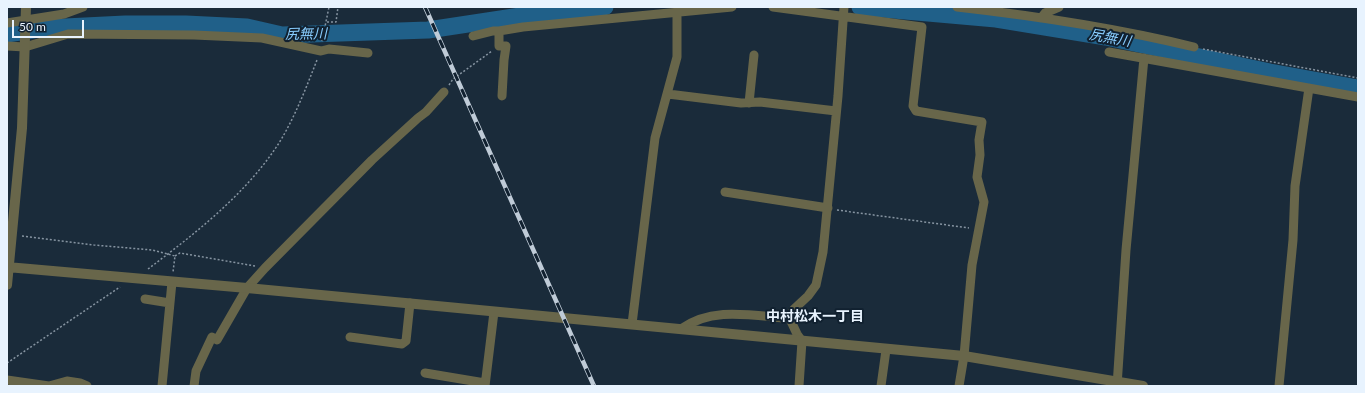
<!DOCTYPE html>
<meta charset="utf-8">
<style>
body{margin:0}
#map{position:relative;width:1365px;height:393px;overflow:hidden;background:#1a2b3a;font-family:Lato,sans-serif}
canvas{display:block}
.frame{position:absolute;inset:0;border:8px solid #e8f3fe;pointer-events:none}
.scale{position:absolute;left:12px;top:20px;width:72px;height:18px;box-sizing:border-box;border:2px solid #e8f3fe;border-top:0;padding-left:5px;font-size:12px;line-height:14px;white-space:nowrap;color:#e8f3fe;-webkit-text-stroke:3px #112130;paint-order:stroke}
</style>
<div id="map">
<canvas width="1365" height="393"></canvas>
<div class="frame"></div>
<div class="scale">50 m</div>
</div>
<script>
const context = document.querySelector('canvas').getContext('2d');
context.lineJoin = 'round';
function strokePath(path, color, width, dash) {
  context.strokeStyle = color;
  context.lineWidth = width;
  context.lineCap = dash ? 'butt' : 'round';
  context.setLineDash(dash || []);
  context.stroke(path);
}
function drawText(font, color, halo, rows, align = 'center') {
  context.font = font + ' Lato,"Noto Sans JP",sans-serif';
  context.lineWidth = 4;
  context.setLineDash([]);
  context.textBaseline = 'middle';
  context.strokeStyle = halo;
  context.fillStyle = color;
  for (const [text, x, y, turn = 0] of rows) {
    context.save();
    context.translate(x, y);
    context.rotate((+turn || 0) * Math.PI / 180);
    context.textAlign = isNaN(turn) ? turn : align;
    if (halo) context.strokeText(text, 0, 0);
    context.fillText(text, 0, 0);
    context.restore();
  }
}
strokePath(new Path2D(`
 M860 7 996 19 1106 37 1270 72 1358 88
 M7 34 45 28 125 24H186L247 27 282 35 428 30 527 15 605 7`), '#206089', 17);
strokePath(new Path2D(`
 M327 22H336L338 7
 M322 41 329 7
 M1203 49 1358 78
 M449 85 453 79 492 51
 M837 210 969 228
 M22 236 94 245 152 250 175 256 173 272
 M175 256 180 253 255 266
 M148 269C196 233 246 194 279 143 295 117 306 88 317 60
 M7 363 120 287`), '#8694a1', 1.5, [2, 2]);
strokePath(new Path2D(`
 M773 7 922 27 913 106 916 111 982 122 979 140 980 155 977 177 984 202 972 265 964 356 959 386
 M957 7C1037 16 1116 28 1194 47
 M1041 18 1045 13 1059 7
 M7 23 64 14 83 7
 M473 36 493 31H499
 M7 46 25 47 68 34 194 35 262 38 321 51 329 49 368 53
 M1109 52 1358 97
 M668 94 741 103 760 102 836 111
 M502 96 504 60 506 46H499V31L523 27 732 7
 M749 103 754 55
 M725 192 828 208
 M145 299 170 303
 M632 324 655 138 677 57V12
 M681 329C711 307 749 315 784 318L789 317
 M350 337 402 344 406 341 410 303
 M425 373 485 383
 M7 380 49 386 67 381 80 383 87 386
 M162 386 172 282
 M194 386 196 371 212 337 217 340 247 288 265 268 372 160 418 118 426 112 444 92
 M485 386 494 312
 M799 386 802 341 797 334 789 317 794 309 808 296 816 285 823 252 838 96 844 7
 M881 386 886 350
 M1117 386 1126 250 1144 58
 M1279 386 1293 240 1295 186 1309 88`), '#68664a', 9);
strokePath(new Path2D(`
 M7 267 247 288 964 356 1143 386
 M7 285 22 128 26 7`), '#68664a', 10);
const rail = new Path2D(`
 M425 7 594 386`);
strokePath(rail, '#bfcbd7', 4.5);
strokePath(rail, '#112130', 3, [9]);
drawText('italic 14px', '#88ccfd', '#112130', [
 ["尻無川",306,34,-1],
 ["尻無川",1110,38,10]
]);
drawText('bold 14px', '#e8f3fe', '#112130', [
 ["中村松木一丁目",815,316]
]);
</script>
